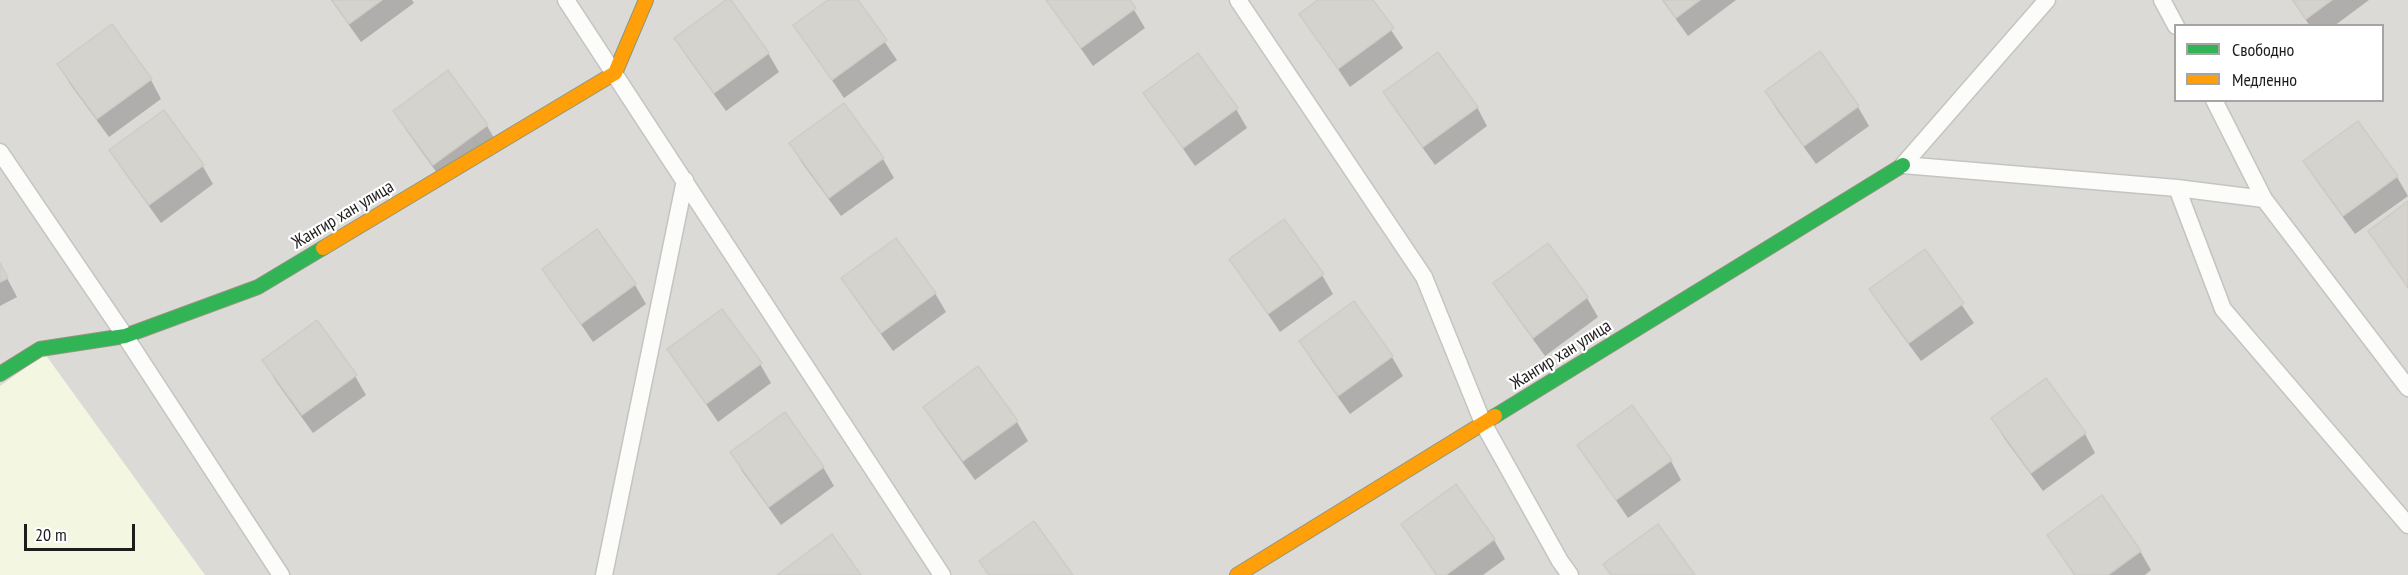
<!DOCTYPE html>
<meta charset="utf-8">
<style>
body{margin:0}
#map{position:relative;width:2408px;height:575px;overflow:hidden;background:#ecebe5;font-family:"PT Sans Narrow",sans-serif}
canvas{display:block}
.legend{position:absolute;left:2174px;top:24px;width:210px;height:78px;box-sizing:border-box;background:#fff;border:2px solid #a5a5a5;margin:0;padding:8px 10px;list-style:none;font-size:18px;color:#1d1d1d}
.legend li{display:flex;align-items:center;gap:12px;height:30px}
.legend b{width:30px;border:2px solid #a5a5a5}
.scale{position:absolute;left:24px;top:524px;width:111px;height:27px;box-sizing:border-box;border:3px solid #1d1d1d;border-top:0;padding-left:8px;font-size:18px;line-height:21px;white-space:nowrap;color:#1d1d1d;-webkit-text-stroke:4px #fff;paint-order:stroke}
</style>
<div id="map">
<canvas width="2408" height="575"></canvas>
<ul class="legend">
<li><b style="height:8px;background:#30b455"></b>Свободно</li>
<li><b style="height:8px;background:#ff9f0a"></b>Медленно</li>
</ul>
<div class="scale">20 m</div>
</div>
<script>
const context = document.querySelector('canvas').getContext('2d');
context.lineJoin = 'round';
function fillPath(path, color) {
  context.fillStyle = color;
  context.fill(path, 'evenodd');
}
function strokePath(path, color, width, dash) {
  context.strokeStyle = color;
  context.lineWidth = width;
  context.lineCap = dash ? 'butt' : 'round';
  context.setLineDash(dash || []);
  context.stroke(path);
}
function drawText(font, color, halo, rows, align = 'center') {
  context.font = font + ' "PT Sans Narrow",sans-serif';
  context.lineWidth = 4.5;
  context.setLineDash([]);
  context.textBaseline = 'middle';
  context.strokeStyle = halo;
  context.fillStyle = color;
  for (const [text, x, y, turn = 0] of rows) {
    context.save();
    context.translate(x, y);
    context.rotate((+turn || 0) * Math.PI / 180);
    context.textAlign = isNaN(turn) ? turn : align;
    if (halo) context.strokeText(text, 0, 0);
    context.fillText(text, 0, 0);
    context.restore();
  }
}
fillPath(new Path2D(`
 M0 0H2408V575H0ZM2176 26H2382V100H2176Z`), '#dbdad7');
fillPath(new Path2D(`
 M45 354 205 575H0V386Z`), '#f3f6e0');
fillPath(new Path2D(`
 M331 0H412L414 3 361 42Z
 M729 0 768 53 779 72 726 111 687 57 676 38Z
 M830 0H856L897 60 844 98 795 26Z
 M1047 0H1128L1145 28 1093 66Z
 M1320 0H1371L1403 48 1350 87 1301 14Z
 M1662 0H1736L1688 36Z
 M2292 0H2369L2334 26H2310Z
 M59 65 151 80 161 99 109 137 70 84Z
 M448 73 487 126 498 145 445 184 406 130 395 111Z
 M1385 92 1477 107 1487 126 1435 165 1396 111Z
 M1766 92 1858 107 1869 126 1816 164 1777 110Z
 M1145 94 1236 109 1247 128 1195 166Z
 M791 144 883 159 894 178 841 216 802 163Z
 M111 150 202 165 213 184 161 223 122 169Z
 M2305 162 2397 177 2408 196 2355 234 2316 180Z
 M2408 203V288L2370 231Z
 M1548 245 1587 298 1598 317 1545 356 1506 302 1495 283Z
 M1925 251 1974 323 1921 361 1882 308 1871 289Z
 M1231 260 1322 275 1333 294 1280 332Z
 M0 265 17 297 0 306Z
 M544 270 635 285 646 304 593 342Z
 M843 278 935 293 946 312 893 351 854 297Z
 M1353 303 1392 357 1403 376 1350 414 1312 361 1301 342Z
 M669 349 760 364 771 383 718 422Z
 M264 361 355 376 366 395 313 433 275 380Z
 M978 369 1017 422 1028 441 975 480 936 426 925 407Z
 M1993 419 2085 434 2095 453 2043 491 2004 438Z
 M1579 446 1671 461 1681 480 1628 518Z
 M732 452 823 467 834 486 781 525 742 471Z
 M1455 486 1494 540 1505 559 1483 575H1436L1403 525Z
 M2049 536 2140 551 2151 570 2145 575H2074Z`), '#0003');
const building = new Path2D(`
 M332 0H382L349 24Z
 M726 0H731L769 53 714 93 674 38Z
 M828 0H858L887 40 832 80 793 25Z
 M1046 0H1130L1136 8 1081 48Z
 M1318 0H1373L1394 28 1338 69 1299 14Z
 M1663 0H1700L1676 18Z
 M2293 0H2332L2306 19Z
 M112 24 152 79 97 119 57 64Z
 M1820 51 1859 106 1804 146 1765 91Z
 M1438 52 1478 107 1423 147 1383 92Z
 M1198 53 1238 108 1183 148 1143 93Z
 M448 70 488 125 433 165 393 111Z
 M844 103 884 158 829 198 789 143Z
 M164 110 204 165 149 205 109 150Z
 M2358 121 2398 176 2343 216 2303 161Z
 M2408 201V285L2407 286 2368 231Z
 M1284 219 1324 274 1268 314 1229 259Z
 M597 229 636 284 581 324 542 269Z
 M896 238 936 293 881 333 841 278Z
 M1548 243 1588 297 1533 338 1493 283Z
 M1925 249 1964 303 1909 343 1869 289Z
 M0 263 8 278 0 282Z
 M1354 301 1393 356 1338 396 1299 341Z
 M722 309 762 363 706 404 667 349Z
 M317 320 357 375 302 415 262 360Z
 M978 366 1018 421 963 461 923 407Z
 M2046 378 2086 433 2031 473 1991 418Z
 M1632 405 1672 460 1616 500 1577 445Z
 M785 412 824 467 769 507 730 452Z
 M1456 484 1495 539 1446 575H1437L1401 524Z
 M2102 495 2141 551 2108 575H2075L2047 535Z
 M1034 521 1073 575H989L979 561Z
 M1658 524 1695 575H1611L1603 564Z
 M832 534 861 575H777Z`);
fillPath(building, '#d4d3cd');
strokePath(building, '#cfccc6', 1.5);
const lane = new Path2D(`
 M566 0 942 575
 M1238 0 1424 277 1483 423 1560 561 1570 575
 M2162 0 2176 26
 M2214 100 2264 199 2408 388
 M0 152 125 336 281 575
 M1903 165 2177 188 2223 309 2408 525
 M1903 165 2047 0
 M2177 188 2264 199
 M604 575 685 180`);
const fast = new Path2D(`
 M0 374 40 349 125 336 258 287 323 248
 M1495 416 1903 165`);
const slow = new Path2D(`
 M323 248 615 73 646 0
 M1237 575 1495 416`);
strokePath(lane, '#c4c4c1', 19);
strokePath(fast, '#91967c', 16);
strokePath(slow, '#91967c', 16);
strokePath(lane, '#fcfcfb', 16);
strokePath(fast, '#30b455', 14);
strokePath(slow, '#ff9f0a', 14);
drawText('18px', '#1d1d1d', '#fff', [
 ["Жангир хан улица",343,215,-31],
 ["Жангир хан улица",1561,355,-32]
]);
</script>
